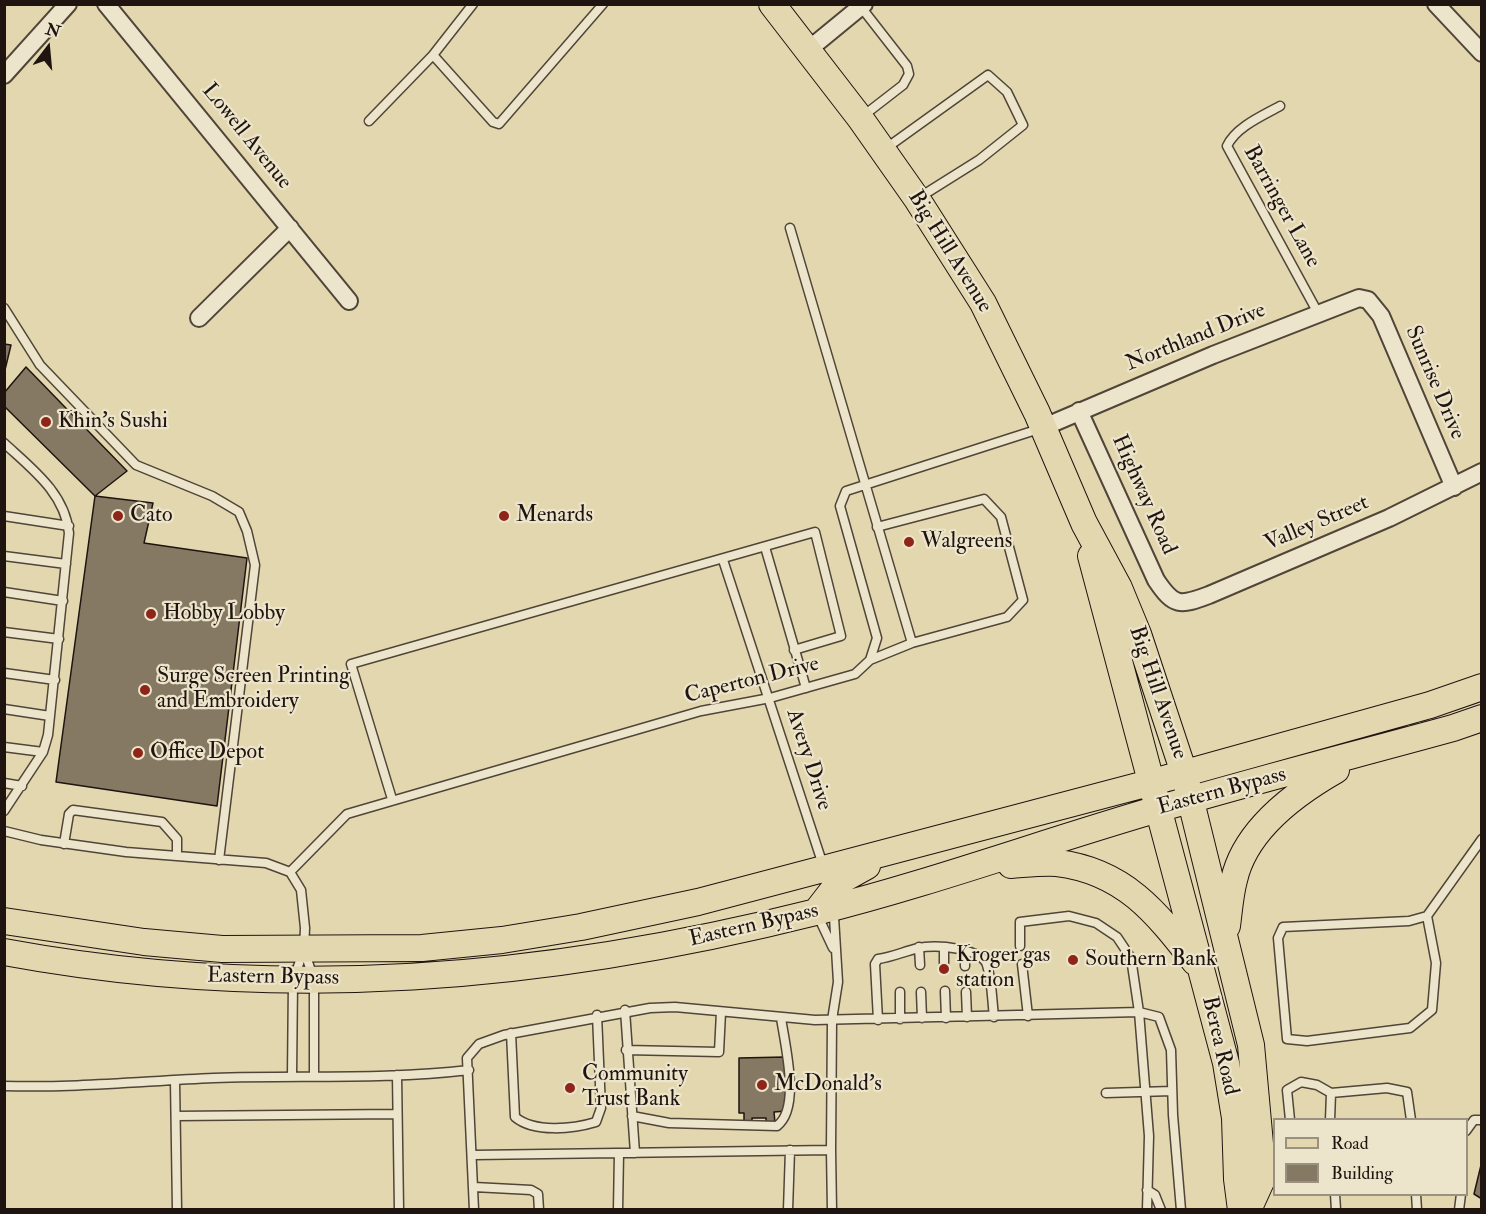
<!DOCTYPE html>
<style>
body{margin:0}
#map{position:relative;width:1486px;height:1214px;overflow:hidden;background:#e3d7af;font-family:"IM FELL Double Pica",serif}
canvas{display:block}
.frame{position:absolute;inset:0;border:6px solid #1f1410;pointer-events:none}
.legend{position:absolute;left:1273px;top:1118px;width:195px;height:78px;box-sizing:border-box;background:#ede5cb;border:2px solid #9b9180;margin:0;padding:8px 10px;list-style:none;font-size:18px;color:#1f1410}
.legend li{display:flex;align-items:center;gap:12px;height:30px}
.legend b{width:30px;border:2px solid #9b9180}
.north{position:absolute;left:18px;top:18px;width:60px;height:60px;-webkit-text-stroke:4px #ede5cb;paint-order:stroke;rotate:16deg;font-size:16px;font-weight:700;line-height:24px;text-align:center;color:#1f1410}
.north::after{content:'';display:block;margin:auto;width:21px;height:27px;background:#1f1410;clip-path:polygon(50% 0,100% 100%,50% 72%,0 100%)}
</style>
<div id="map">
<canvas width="1486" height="1214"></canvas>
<div class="frame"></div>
<ul class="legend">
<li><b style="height:8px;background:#e3d7af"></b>Road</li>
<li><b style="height:16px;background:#857963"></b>Building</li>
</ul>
<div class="north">N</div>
</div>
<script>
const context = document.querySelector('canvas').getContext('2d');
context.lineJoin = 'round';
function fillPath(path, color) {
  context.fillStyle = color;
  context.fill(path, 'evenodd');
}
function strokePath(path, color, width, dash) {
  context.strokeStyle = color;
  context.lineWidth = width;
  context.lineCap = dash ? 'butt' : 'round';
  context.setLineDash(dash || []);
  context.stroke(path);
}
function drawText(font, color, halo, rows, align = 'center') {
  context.font = font + ' "IM FELL Double Pica",serif';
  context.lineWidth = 4.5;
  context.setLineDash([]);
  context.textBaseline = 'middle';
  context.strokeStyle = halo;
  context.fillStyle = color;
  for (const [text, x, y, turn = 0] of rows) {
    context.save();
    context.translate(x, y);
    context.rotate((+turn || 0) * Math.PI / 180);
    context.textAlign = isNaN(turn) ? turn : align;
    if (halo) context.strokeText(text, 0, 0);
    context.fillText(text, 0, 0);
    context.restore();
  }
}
const building = new Path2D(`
 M4 344 11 345 4 374Z
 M26 367 127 471 95 496 4 406V393Z
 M95 496 153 503 144 543 247 558 217 806 56 782Z
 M785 1057 786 1111 774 1112 775 1123H766V1118H752V1122L744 1123V1113H739V1058Z
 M1482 1161V1199L1474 1194Z`);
fillPath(building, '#857963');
strokePath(building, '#1f1410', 1.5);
const service = new Path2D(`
 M861 7 907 66 909 74 903 85 863 116
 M433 55 493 122 499 124 603 4
 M1280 106C1262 116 1236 127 1227 146L1318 313
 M369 121 433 55 473 4
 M885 149 988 75 1007 92 1023 125 979 160 920 197
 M790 228 912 643 870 660
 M4 308 40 365 136 465 212 496 239 512 247 531 255 565 219 860
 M4 443C32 469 65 493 69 533L48 735 43 752 4 811
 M4 516 69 526
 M877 527 984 499 1001 517 1023 600 1007 617 912 643
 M765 547 806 688
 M4 556 66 564
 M723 560 823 865
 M4 592 63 601
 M4 632 59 639
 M4 673 55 680
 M4 709 50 716
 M4 747 43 752
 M4 783 22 786
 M392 799 351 664 815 532 841 636 794 650
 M4 831 41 840 126 852 266 863 290 872 301 890 305 928 304 949 293 981 292 1076
 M64 844 69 814 73 810 162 822 177 839V856
 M290 872 347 814 701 711 770 698 855 674 870 660 877 638 840 506 846 491 1042 428
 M817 914 833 948
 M1427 916 1436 963 1432 1010 1410 1028 1307 1041 1287 1039 1278 938 1283 927 1409 921 1427 916 1482 839
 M1020 946V922L1069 916 1096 923 1117 937 1131 958 1139 1012 1149 1136 1147 1210
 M919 947 920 965
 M944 947V963
 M965 951V966
 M305 953 314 980V1076
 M1022 964 1028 1016
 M945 991 946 1018
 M900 992V1019
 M921 992 922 1018
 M966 992 967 1017
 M625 1010 635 1153
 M878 1020 875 964 878 959C893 957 905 951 919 948 934 944 982 948 987 965 992 981 992 1000 994 1017
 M511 1033 515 1117C534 1133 573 1129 596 1122L601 1108 597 1015
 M626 1050 719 1052 721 1012
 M397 1075 399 1210
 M175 1081 177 1210
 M4 1086C75 1088 144 1081 214 1078 299 1075 384 1080 469 1070
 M1106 1093 1172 1091
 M176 1116 397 1114
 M632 1116 669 1123 777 1126C801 1108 785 1045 781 1018
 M1290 1120 1287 1090 1301 1082 1317 1085 1331 1093 1387 1088 1407 1092 1411 1120
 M1330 1120 1331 1093
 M1466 1131 1474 1120H1482
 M831 1150 832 1210
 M474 1155 831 1150 832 1020 838 982 834 917 836 912
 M474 1187 531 1190 538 1194 539 1210
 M1147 1190 1155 1195 1161 1210
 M1335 1194 1336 1210
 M1416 1194 1417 1210
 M474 1210 467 1058 479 1044 504 1035 650 1008 675 1007 815 1020 1139 1012 1159 1017 1171 1050 1173 1115 1181 1210
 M618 1210 619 1153
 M788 1210 790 1150
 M1459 1210 1461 1194`);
const minor = new Path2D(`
 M106 4 349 301
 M1436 4 1482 53
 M808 50 864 4
 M4 75 68 4
 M199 318 290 228
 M1079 411 1156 580C1174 607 1180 606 1209 595L1389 518 1482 472
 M1044 427 1213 355 1359 298 1368 300 1381 316 1454 487`);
const primary = new Path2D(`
 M772 4 860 118 917 199 983 303 1037 413 1084 523 1119 588 1138 634 1184 773 1251 1045 1263 1177 1248 1210
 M1091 556 1226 1063 1235 1118 1237 1179 1241 1210
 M1011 865C1026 864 1042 862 1057 863 1124 871 1156 912 1195 962
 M816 912 840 881 867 866
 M4 921 144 942 222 949 422 948 502 940 581 927 698 902 1153 782 1430 705 1482 687
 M1227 926C1229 911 1230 895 1234 880 1245 830 1294 794 1336 770
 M4 952C280 1003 546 980 816 912 932 883 1044 842 1158 809 1256 780 1355 755 1453 728L1482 718`);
strokePath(service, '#504538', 11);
strokePath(minor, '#504538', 20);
strokePath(primary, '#1f1410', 28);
strokePath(service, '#ede5cb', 8);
strokePath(minor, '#ede5cb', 16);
strokePath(primary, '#e3d7af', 26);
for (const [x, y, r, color] of [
 [46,422,6,"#8f2418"],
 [118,516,6,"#8f2418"],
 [504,516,6,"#8f2418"],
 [909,542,6,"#8f2418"],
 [151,614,6,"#8f2418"],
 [145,690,6,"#8f2418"],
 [138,753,6,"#8f2418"],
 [1073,960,6,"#8f2418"],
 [944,969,6,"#8f2418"],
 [762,1085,6,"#8f2418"],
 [570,1088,6,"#8f2418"]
]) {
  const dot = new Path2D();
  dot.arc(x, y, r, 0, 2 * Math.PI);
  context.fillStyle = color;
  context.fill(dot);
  strokePath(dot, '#ede5cb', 2);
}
drawText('22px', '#1f1410', '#ede5cb', [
 ["Lowell Avenue",246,137,51],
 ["Barringer Lane",1281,207,61],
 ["Big Hill Avenue",949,252,58],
 ["Northland Drive",1196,338,-22],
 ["Sunrise Drive",1434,383,67],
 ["Highway Road",1143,495,66],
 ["Valley Street",1317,524,-23],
 ["Caperton Drive",752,681,-14],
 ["Big Hill Avenue",1157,693,71],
 ["Avery Drive",808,760,72],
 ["Eastern Bypass",1222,792,-15],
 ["Eastern Bypass",754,926,-13],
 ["Eastern Bypass",273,978,1],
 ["Berea Road",1219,1046,77]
]);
drawText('22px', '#1f1410', '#ede5cb', [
 ["Khin's Sushi",58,422],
 ["Cato",130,516],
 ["Menards",516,516],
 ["Walgreens",921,542],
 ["Hobby Lobby",163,614],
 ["Surge Screen Printing",157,677],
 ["and Embroidery",157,702],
 ["Office Depot",150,753],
 ["Kroger gas",956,956],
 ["station",956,981],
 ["Southern Bank",1085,960],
 ["Community",582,1075],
 ["Trust Bank",582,1100],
 ["McDonald's",774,1085]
], 'left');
</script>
